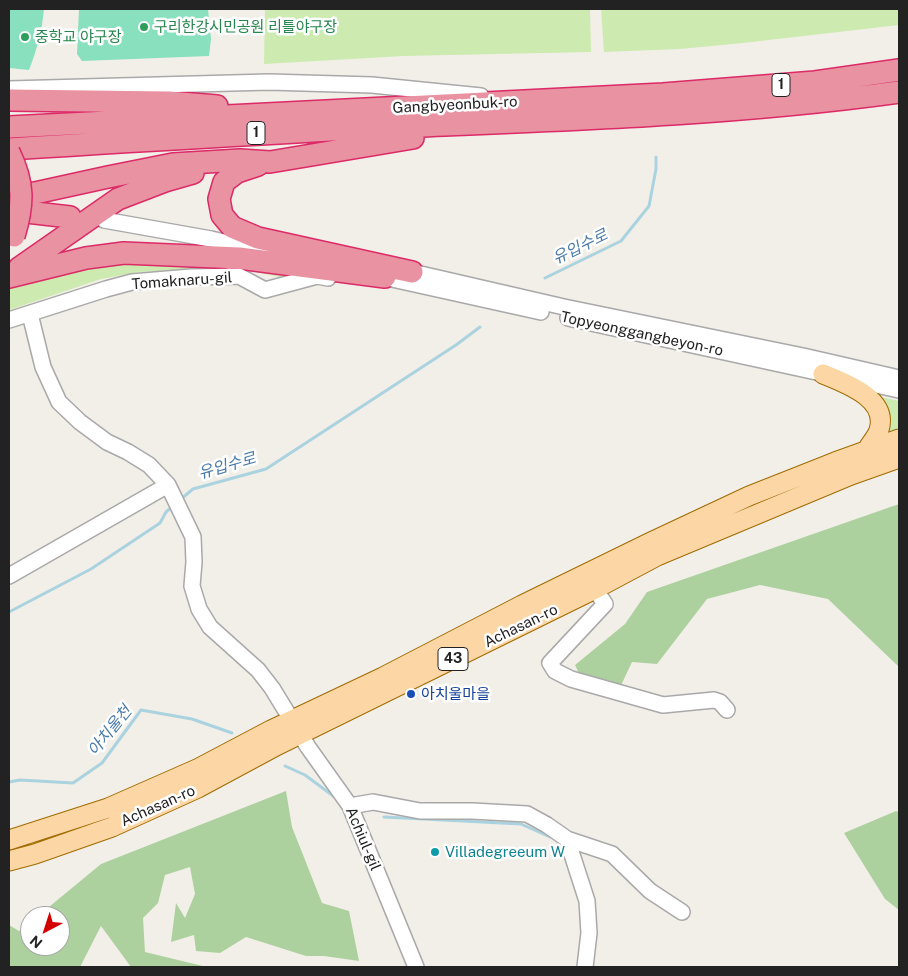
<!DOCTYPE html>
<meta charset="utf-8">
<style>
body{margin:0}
#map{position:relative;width:908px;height:976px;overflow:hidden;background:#f2efe9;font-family:"Public Sans",sans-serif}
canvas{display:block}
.frame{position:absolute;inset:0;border:10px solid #222;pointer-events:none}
.north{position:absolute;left:20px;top:906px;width:50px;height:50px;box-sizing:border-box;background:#fff;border:1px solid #a7a7a7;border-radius:50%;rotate:220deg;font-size:14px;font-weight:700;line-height:20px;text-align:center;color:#222}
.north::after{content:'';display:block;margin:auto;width:18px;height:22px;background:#d40000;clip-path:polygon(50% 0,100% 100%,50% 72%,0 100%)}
</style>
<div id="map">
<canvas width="908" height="976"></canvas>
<div class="frame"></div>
<div class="north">N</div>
</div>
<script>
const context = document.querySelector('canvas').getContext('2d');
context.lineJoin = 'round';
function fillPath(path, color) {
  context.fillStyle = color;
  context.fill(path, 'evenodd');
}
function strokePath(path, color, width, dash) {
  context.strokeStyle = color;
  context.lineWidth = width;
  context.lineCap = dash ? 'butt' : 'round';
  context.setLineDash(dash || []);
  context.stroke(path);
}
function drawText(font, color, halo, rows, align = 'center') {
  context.font = font + ' "Public Sans","Noto Sans KR",sans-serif';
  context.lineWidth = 5;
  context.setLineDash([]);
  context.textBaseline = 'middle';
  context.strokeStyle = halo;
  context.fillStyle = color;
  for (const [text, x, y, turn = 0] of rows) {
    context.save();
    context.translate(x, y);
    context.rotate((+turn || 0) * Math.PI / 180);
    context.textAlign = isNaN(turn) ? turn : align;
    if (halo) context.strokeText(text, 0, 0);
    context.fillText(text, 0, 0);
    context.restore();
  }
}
fillPath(new Path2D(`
 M265 9H590L591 52 404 56 264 64Z
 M601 9H899V25L743 43 680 49 604 52Z
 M79 262 299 269 289 277H279L251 271 216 268 139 272 101 279 9 310V280Z
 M877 396 899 401V430L888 433 887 420Z`), '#cdebb0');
fillPath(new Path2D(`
 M899 504V667L828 599 760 585 707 599 657 664 632 662 616 696 583 682 575 665 625 624 647 592Z
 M286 791 292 827 322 903 349 911 359 961 324 956H306L246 937 220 953 196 951 194 935 171 942 176 903 185 918 195 894 190 867 165 875 158 903 143 918 145 952 207 967H131L101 926 80 967H9V925L19 931 30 923V946H60V916H38L101 864Z
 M896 811 899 812V910L885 899 844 833Z`), '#add19e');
fillPath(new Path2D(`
 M9 9H44C42 31 37 49 29 70L9 68Z
 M79 9H208L211 39 209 56 82 61 77 54Z`), '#88e0be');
strokePath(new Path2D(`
 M545 278 621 241 649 206 656 169V157
 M181 499 193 489 266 469 456 345 480 327
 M9 612 91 569 160 523 166 512 172 507
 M285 766 305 775 336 798
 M9 782 20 780 73 783 102 763 141 710 192 719 232 733
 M384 817 521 824 550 837`), '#aad3df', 3);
const minor = new Path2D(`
 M9 89 269 82 372 85 481 96
 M104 220 211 239 277 254
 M402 274 412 272 564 307 803 356 899 378
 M392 279 541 312
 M30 314 43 367 59 402 80 422 107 442 128 452 149 465 168 485 193 537 194 562 192 586 199 609 210 627 258 670 272 688 308 747 350 806 416 967
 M568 318 899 390
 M9 320 106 289 132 282 191 277 239 276 265 290 317 276 328 278
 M9 576 168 485
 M595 589 605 604 550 663 555 671 571 679 663 705 714 700 720 702 727 710
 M350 806 373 802 420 811H472L527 814 547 825 567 839 587 901 589 933 585 967
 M567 839 612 854 650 891 682 912`);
const major = new Path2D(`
 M823 374C844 383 889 398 879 430 877 437 870 444 867 450
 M9 840 108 808 199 768 271 730 383 677 522 605 651 542 749 496 835 462 899 439
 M9 861 35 854 112 827 198 788 278 745 595 589 657 556 851 475 899 458`);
const highway = new Path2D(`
 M9 100 168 102 217 106
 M9 127 663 94 815 82 899 70
 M9 149C137 141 265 133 394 127 563 120 732 115 899 92
 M258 165 237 172 224 182 219 199 222 215 232 227 258 238 412 272
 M9 196 35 193 108 177 173 164 240 160 270 162 413 138
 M9 210 70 217
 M19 268 118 199 165 181 193 173
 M9 277 86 258 124 253 239 258 385 277`);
strokePath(minor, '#a9a9a9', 18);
strokePath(major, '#a06b00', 21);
strokePath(highway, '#dc2a67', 24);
strokePath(minor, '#fff', 15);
strokePath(major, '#fcd6a4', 19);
strokePath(highway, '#e892a2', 21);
const highwayBridge = new Path2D(`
 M9 152C24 183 24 203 14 236`);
strokePath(highwayBridge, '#dc2a67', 24, []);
strokePath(highwayBridge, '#e892a2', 21);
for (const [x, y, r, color] of [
 [144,27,5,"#2e9e5b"],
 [25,37,5,"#2e9e5b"],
 [411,694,5,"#1a4fb4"],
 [435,852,5,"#0f9aa8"]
]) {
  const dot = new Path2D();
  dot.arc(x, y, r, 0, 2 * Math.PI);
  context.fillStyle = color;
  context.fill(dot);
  strokePath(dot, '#fff', 2);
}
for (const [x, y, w] of [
 [781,85,18],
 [256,133,18],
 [453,659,30]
]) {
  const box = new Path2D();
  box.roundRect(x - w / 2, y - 11.5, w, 23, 4);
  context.fillStyle = '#fff';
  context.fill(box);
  strokePath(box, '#222', 1);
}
drawText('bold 14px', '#222', null, [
 ["1",781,85],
 ["1",256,133],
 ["43",453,659]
]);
drawText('15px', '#27864d', '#fff', [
 ["구리한강시민공원 리틀야구장",154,27],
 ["중학교 야구장",35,37]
], 'left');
drawText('15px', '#222', '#fff', [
 ["Gangbyeonbuk-ro",455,105,-3],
 ["Tomaknaru-gil",182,281,-4],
 ["Topyeonggangbeyon-ro",642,334,12],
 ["Achasan-ro",521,626,-26],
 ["Achasan-ro",158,806,-24],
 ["Achiul-gil",363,839,67]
]);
drawText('15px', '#164399', '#fff', [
 ["아치울마을",421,694]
], 'left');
drawText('15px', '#0d838f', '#fff', [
 ["Villadegreeum W",445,852]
], 'left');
drawText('italic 16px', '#4a7aab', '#fff', [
 ["유입수로",580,247,-26],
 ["유입수로",227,466,-16],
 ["아치울천",110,731,-51]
]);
</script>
